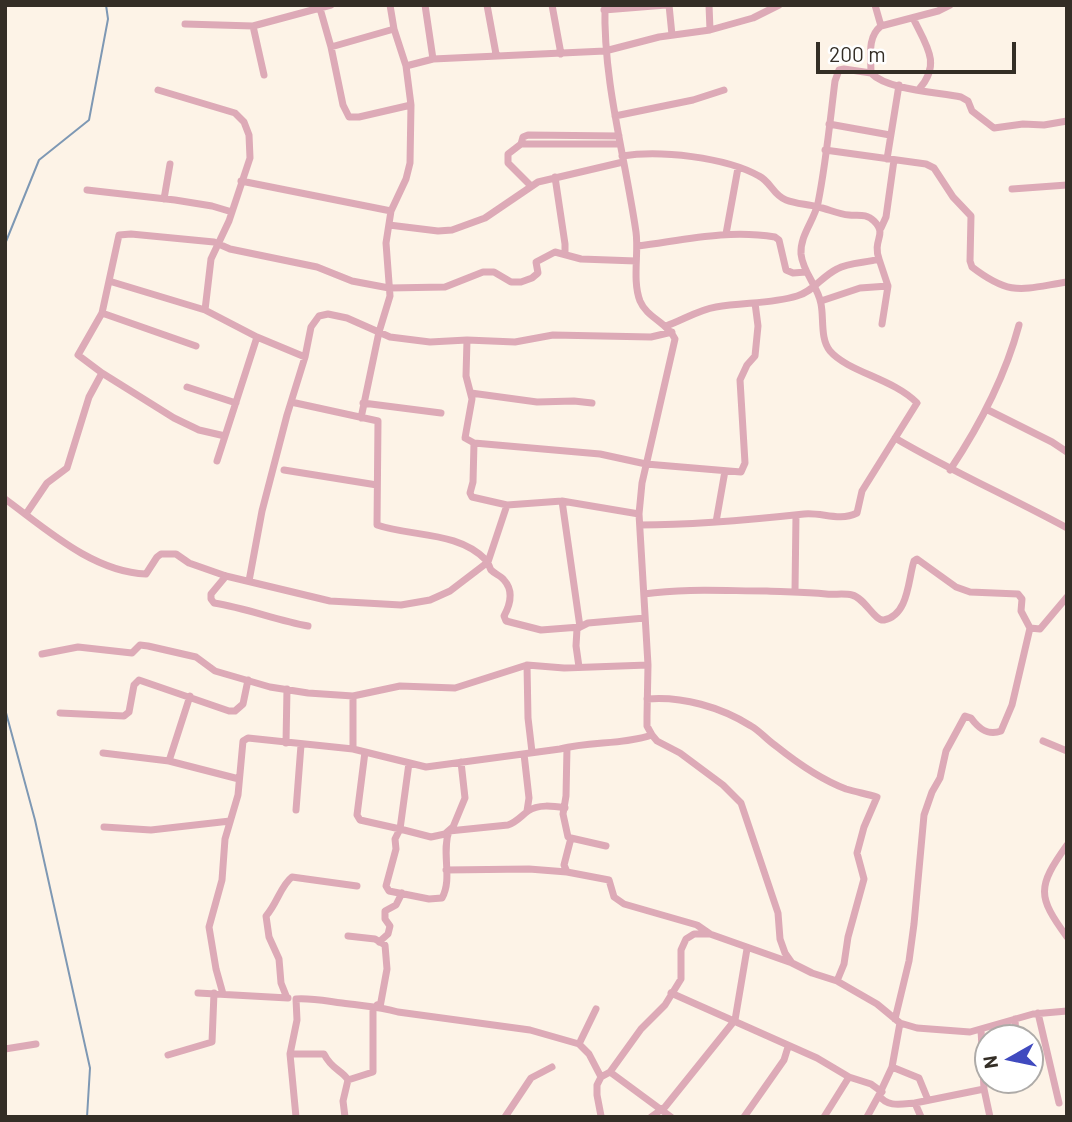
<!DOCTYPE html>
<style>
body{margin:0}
#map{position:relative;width:1072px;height:1122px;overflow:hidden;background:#fdf3e7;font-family:Barlow,sans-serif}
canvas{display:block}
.frame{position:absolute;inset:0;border:7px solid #342e26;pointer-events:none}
.north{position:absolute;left:974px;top:1024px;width:70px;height:70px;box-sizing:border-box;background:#fff;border:2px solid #aeaba8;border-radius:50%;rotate:261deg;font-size:19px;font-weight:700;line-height:28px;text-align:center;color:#342e26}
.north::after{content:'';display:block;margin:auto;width:24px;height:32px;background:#404abf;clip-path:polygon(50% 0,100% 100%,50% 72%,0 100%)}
.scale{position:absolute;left:816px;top:42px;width:200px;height:32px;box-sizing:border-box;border:4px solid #342e26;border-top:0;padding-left:9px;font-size:21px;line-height:24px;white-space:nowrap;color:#342e26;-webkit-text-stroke:5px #fff;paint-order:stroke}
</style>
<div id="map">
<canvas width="1072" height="1122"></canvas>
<div class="frame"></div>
<div class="north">N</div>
<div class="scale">200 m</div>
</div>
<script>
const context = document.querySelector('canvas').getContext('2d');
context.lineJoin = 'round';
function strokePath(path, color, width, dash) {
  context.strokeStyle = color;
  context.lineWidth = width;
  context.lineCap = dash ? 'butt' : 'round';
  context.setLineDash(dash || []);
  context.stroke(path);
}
strokePath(new Path2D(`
 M5 244 39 160 89 120 108 19 106 5
 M5 709 35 820 90 1068 87 1117`), '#7e98b4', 2);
strokePath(new Path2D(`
 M319 5 331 47 343 105 349 117H359L411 105
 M390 5 394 29
 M487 5 496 54
 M552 5 561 54
 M605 5C603 82 625 156 636 232 639 253 632 280 640 301 647 318 667 322 675 339L642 483 639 514 648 665 647 716V726L652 735 657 741 680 753 723 785 741 803 778 913 780 939 785 953 792 963 812 973 837 981 877 1004 900 1023 917 1028 970 1032 1033 1014 1067 1011
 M669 5 672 35
 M709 5 710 30
 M875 5 881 26
 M604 10 666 5
 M913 18C926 45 942 64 919 89
 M185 24 253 26
 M331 47 394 29 406 66
 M433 59 605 51 659 37 710 30 753 18 779 5
 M871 73C887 90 937 92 961 97L968 101 972 111 994 128 1023 124 1044 125 1067 121
 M264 75 253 26 331 5
 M158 90 235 113 244 122 249 135 250 158 229 221 211 259 205 310 257 337 305 357
 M615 116 693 100 724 90
 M829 124 890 135
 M521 144 523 137 528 135 619 136
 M825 150 926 164 934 168 953 197 971 216 970 261 972 267C1011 297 1022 289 1067 282
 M622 156C660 150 725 157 759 176 771 182 773 195 786 200 796 204 807 204 818 207 828 209 838 214 849 215 858 216 866 213 874 221 888 235 872 239 879 259
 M887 159 899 85
 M555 177 565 244V253
 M241 181 391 211
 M531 186 508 163V154L521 144H619
 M1012 189 1067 185
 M87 190 175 200 212 206 232 212
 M164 199 170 164
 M389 225 438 231 452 230 485 218 538 182 623 162
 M881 228 886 217 894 160
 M726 234 738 168
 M638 246C684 240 728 229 775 237L779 240 786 270 793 273 806 272
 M109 281 205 310
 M821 301 860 288 888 286
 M102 313 196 346
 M666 326C683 320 698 310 716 307 743 302 771 304 797 296 814 291 821 277 837 269 849 262 866 263 879 259L888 286 882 324
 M467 340 466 376 472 399 465 438 474 443 473 482 470 493 472 497 507 505
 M102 373 174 418 199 430 225 436
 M187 387 236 403
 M471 393 537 402 574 401 592 403
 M291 402 378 421 377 525C412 537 458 531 486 560 489 563 489 567 491 570 495 574 501 576 504 580 514 591 510 605 504 616L506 621 541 630 580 627 577 629 576 646 579 667
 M363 403 441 413
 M986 409 1052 442 1067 452
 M361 418 379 332 390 296 386 243 391 211 406 179 410 163 411 105 406 66 433 59 425 5
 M895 438C951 471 1010 497 1067 528
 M474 443 600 454 646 464 741 472 745 463 740 380 747 365 755 356 758 326 755 303
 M217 461 257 337
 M284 470 377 485
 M950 470C980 425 1005 377 1019 325
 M5 499C46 529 93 572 146 574L157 557 161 554H176L189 563 226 576 330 601 401 605 430 600 450 591 488 562 507 505 562 501 639 514
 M562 501 580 627 588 623 645 618
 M26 514 47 483 67 468 89 397 102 373 78 355 102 313 119 235 131 234 214 242 230 249 317 267 352 281 389 288 445 287 483 272H494L511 282H521L532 278 538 273 536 262 555 252 581 259 636 261
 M716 522 725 471
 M640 525C695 525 749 520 804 514 822 512 839 522 857 513L862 491 917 403C894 379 848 372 830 351 820 339 824 318 821 304 818 286 803 273 801 254 800 235 814 221 818 203 826 163 830 121 835 81L839 70 844 69 871 73C871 56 867 37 881 26L938 11 950 5
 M226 576 211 594V599L214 603C246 608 276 620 308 626
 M249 581 262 511 287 415 305 357 311 327 319 316 328 314 347 318 390 337 430 342 467 340 515 342 553 335 651 337 672 332
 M795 591 796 515
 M644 594C685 588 726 591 767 591 787 592 806 592 826 594 834 595 844 593 852 595 865 598 875 622 884 620 909 615 908 579 914 561L917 559 956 587 970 592 1018 594 1022 599 1021 611 1030 628 1040 629 1067 597
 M42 654 78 647 132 653 140 645 148 646 196 657 215 671 270 687 308 693 353 696 400 686 455 688 527 665 564 668 648 665
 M527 665 528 718 532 752
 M353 696V749
 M647 699C682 696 721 707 751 726 760 731 767 740 776 746 796 762 822 780 846 789 856 792 867 794 877 797L864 827 857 853 864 879 848 937 844 964 837 981
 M60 713 124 716 129 712 134 685 139 680 229 711H235L243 704 248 680
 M1043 741 1067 751
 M286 743 287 689
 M365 752 357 815 360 820 400 829 409 763
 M103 753 169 761 239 779
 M524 754 529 798 527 811
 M169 761 190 696
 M461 762 465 798 453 827 445 834 431 837 400 829 395 839 396 849 386 886 389 891 429 899 442 898C453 879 441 852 449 831L508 825C517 822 521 816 528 811 538 804 553 806 565 808
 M296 810 301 745
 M104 827 151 830 230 821
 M571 838 606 846
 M1067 845C1037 887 1037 896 1067 937
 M446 870 529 869 567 872 564 865 571 838 568 837 563 814 566 796 567 748
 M567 872 609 880 614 897 624 904 697 925 710 934 792 963
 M348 936 375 939 385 945 387 969 380 1007
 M379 942 388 934 390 926 385 919V911L396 905 402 893
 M198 993 288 998
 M671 993 817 1058 849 1077
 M223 994 216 969 209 927 222 880 225 839 238 795 243 741 248 738 353 749 426 767 560 749C591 741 622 745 652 735
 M287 998 281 983 279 959 269 937 266 916C277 904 281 885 292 877L357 886
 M1038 1013 1059 1103
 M895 1019 909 961 914 924 924 815 932 792 940 778 946 751 965 716 971 718C979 729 988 736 1001 731L1012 705 1030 628
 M1015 1019 1016 1038
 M900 1023 892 1067 879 1095C887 1108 902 1104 915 1103L921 1117
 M981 1029 984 1089 990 1117
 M579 1044 596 1009
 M5 1049 36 1044
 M290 1054 296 1117
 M168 1055 212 1042 214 993
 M892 1067 919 1078 928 1100
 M610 1072 671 1117
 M348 1080 373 1072V1010L377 1005
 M915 1103 984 1089
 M601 1116 597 1095V1085L601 1077 610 1072 641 1029 665 1005 681 979V950L686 939 694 934H709
 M345 1117 343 1101 348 1080C342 1070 332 1070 324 1054H290L297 1020 296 999C312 998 326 1001 342 1003 362 1006 378 1006 398 1012L530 1030 579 1044 589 1054 601 1077
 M505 1117 531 1078 552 1067
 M651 1117 665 1107 735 1020 747 949
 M744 1117 784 1060 788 1047
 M824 1117 849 1077 871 1084 882 1092
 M867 1117 879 1095`), '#ddaab7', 7);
</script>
